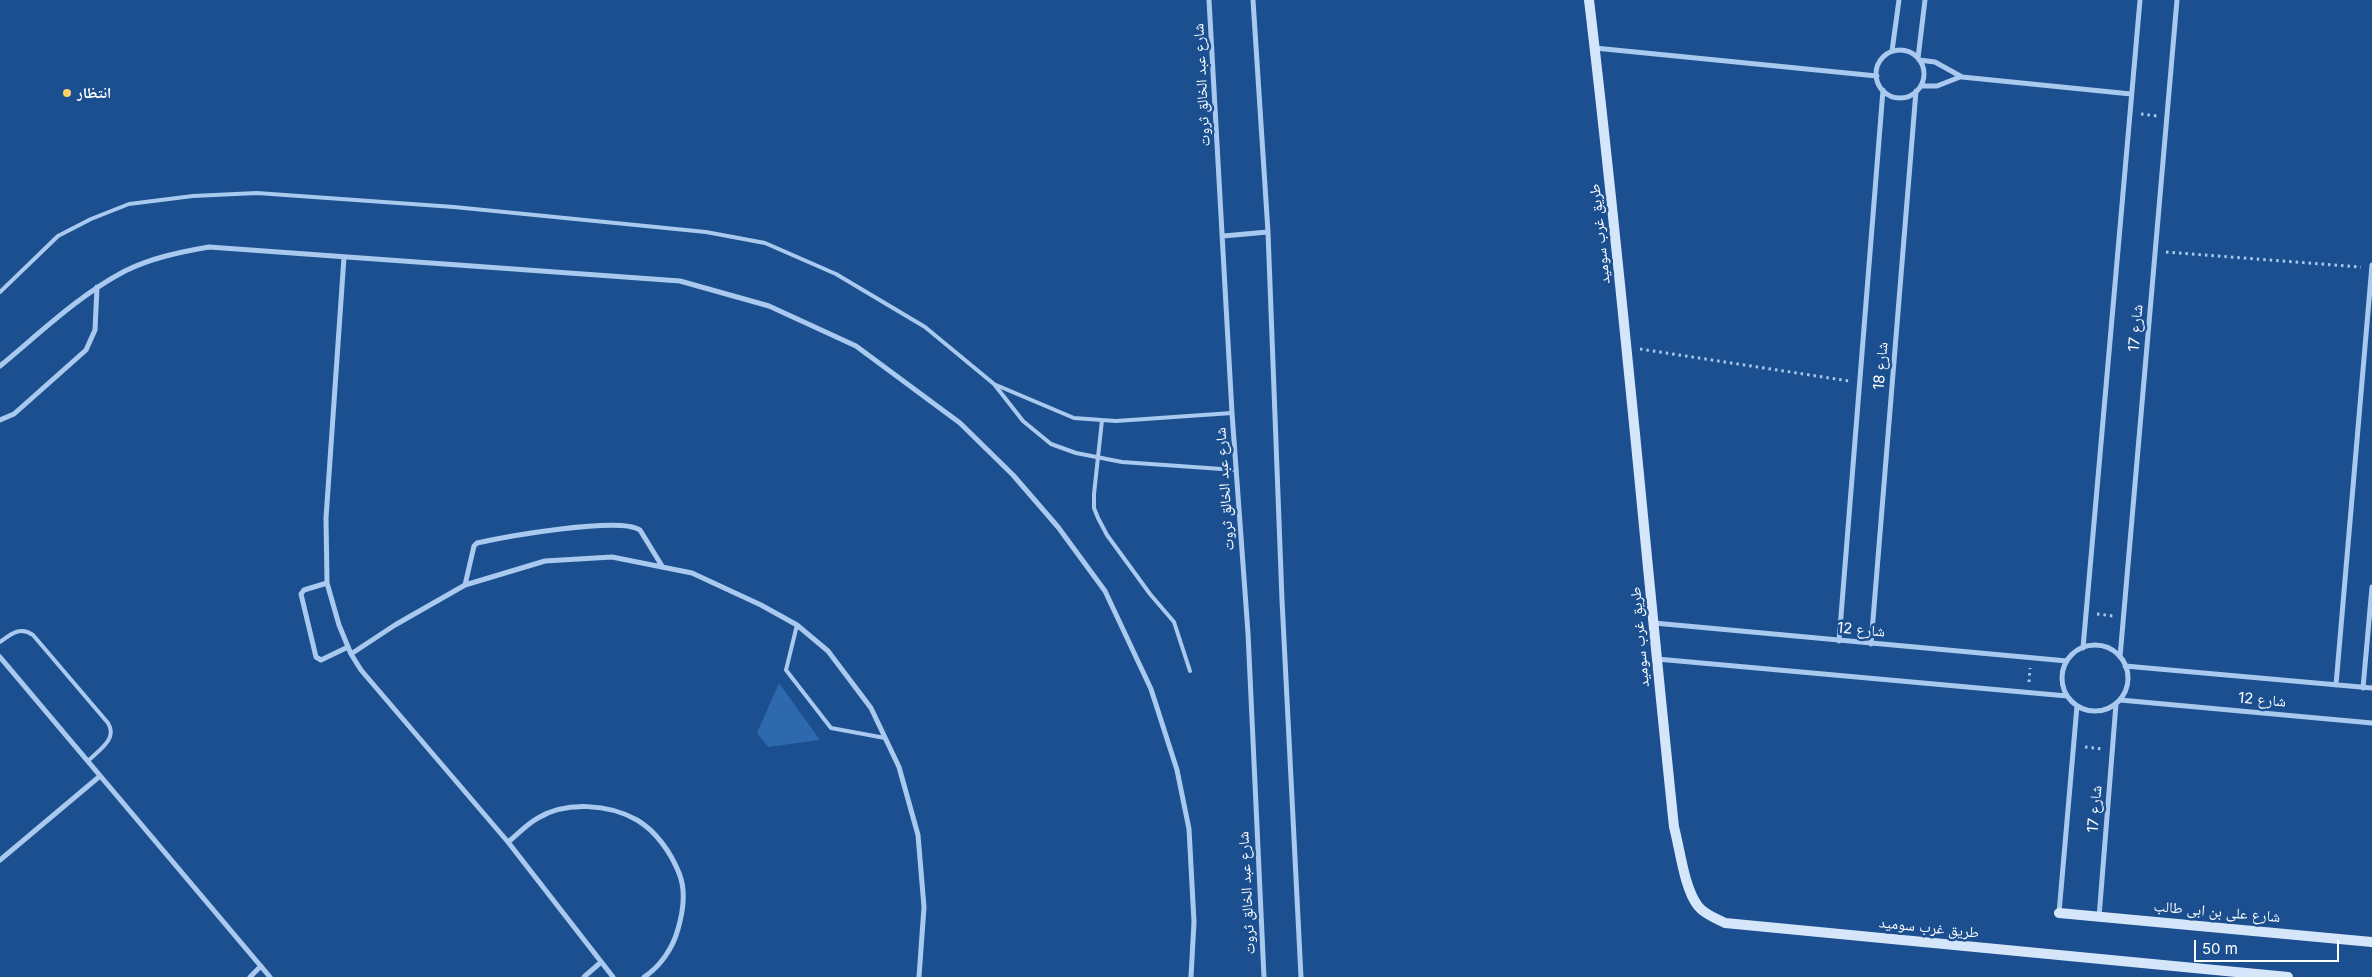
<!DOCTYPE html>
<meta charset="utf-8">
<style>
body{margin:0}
#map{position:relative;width:2372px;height:977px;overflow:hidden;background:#1b4f8f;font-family:Inter,sans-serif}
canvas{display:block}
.scale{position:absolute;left:2194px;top:940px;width:145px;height:22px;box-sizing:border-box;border:2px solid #fff;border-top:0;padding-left:6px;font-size:15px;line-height:18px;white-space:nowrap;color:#fff;-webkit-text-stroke:4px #1b4f8f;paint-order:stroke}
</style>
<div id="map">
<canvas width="2372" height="977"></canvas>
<div class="scale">50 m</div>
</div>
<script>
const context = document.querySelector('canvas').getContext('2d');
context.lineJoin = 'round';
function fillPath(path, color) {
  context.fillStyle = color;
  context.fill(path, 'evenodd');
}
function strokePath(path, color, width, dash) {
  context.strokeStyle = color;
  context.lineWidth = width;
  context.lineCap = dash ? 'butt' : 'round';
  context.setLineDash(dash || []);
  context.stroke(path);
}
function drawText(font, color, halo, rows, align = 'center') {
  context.font = font + ' Inter,"Noto Naskh Arabic",sans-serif';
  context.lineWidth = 5;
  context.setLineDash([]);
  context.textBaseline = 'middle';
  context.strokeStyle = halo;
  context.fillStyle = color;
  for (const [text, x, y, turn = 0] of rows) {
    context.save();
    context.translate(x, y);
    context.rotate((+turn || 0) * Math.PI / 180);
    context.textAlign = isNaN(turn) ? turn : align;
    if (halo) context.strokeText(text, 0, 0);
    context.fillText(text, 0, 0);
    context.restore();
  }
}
fillPath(new Path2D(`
 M779 683 820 740 768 747 757 733Z`), '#2e69ad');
strokePath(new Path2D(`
 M2141 114 2157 116
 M2166 252 2361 267
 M1640 349 1849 381
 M2097 614 2113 616
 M2029 682 2030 668
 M2085 747 2102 749`), '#a9c9ee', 3, [2.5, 4]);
strokePath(new Path2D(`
 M0 292 58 236 91 219 129 204 193 196 257 193 454 207 706 232 765 243 836 274 925 327 994 384 1023 421 1051 444 1076 453 1122 462 1236 470
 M996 385 1074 418 1116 421 1232 413
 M1102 420 1094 494V508L1098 518 1107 535 1150 594 1174 622 1190 671
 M797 625 786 670 831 728 885 738
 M0 642C11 634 20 626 33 635L108 723C118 739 99 750 88 761`), '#a9c9ee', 4);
strokePath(new Path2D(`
 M1209 0 1232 413 1248 633 1264 977
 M1253 0 1268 232 1282 600 1301 977
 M1595 48 1877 76
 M1876 74a24 24 0 1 1 48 0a24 24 0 1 1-48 0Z
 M1892 51 1899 0
 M1918 58 1925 0
 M1919 60 1935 62 1962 77 2131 94
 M1921 86H1937L1960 77
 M1223 236 1268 232
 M344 257 326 518 327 583 339 625 351 654 361 670 508 842 613 977
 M0 366C40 333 79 295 125 271 151 258 180 252 209 247L680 281 769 306 856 346 960 423 1013 475 1058 527 1105 591 1151 689 1177 770 1189 829 1194 922 1191 977
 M0 420 14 414 86 350 95 330 97 287
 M327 583 304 590 301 594 316 657 321 660 348 647
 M465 585 474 546 477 543C504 537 619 516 640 530L662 566
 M1654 623 2067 661
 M1839 641 1883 90
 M1871 644 1916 91
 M2062 678a33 33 0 1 1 66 0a33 33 0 1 1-66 0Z
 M2083 648 2140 0
 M351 654 395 625 465 585 545 561 612 557 692 573 761 605 797 625 828 651 871 708 899 767 918 835 924 907 919 977
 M0 657 270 977
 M2120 657 2177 0
 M1657 659 2067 696
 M2125 666 2372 688
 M2336 685 2372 265
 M2363 688 2372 587
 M2120 700 2372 723
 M508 842C518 834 527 824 538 818 566 801 609 804 637 820 656 831 671 853 679 873 686 890 683 912 678 929 673 948 660 967 644 977
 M0 860 100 776
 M2059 913 2077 706
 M2099 917 2116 704
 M250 977 261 966
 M584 977 600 963`), '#a9c9ee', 5);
strokePath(new Path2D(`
 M1589 0C1622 275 1645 551 1674 827 1680 849 1684 888 1698 906 1705 915 1716 918 1725 923L2288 977
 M2059 913 2372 942`), '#d6e6fa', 10);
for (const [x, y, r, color] of [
 [67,93,5,"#ffd166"]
]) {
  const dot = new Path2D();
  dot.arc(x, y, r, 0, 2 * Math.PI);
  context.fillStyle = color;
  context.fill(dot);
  strokePath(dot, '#1b4f8f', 2);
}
drawText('15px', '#fff', '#1b4f8f', [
 ["شارع عبد الخالق ثروت",1202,85,-93],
 ["طريق غرب سوميد",1600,234,-96],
 ["شارع 17",2136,328,-85],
 ["شارع 18",1881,366,-85],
 ["شارع عبد الخالق ثروت",1225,489,-94],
 ["شارع 12",1861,630,5],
 ["طريق غرب سوميد",1640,637,-95],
 ["شارع 12",2262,700,5],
 ["شارع 17",2095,809,-85],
 ["شارع عبد الخالق ثروت",1247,893,-93],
 ["شارع على بن ابى طالب",2217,912,5],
 ["طريق غرب سوميد",1929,928,6]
]);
drawText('bold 15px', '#fff', '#1b4f8f', [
 ["انتظار",77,93]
], 'left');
</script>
